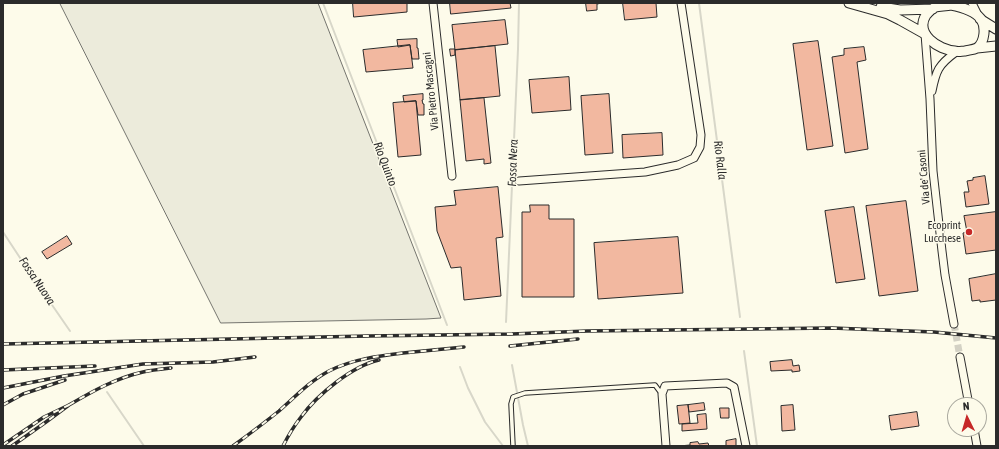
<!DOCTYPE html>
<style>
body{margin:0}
#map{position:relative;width:999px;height:449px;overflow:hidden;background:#fdfbea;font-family:"Asap Condensed",sans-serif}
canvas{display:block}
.frame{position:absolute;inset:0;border:4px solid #2b2b2b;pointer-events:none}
.north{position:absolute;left:947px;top:397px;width:40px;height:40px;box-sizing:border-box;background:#fdfbea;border:1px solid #a9a89e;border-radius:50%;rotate:355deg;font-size:11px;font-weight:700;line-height:16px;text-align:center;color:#2b2b2b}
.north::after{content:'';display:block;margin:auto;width:14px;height:18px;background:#c62828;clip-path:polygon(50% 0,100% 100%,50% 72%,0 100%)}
</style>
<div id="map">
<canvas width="999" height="449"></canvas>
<div class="frame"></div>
<div class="north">N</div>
</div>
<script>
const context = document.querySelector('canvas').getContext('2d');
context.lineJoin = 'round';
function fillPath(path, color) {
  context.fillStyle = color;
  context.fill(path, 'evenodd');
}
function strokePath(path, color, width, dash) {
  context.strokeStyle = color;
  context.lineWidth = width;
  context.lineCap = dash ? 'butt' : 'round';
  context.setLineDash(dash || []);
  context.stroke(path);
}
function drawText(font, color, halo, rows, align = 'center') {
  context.font = font + ' "Asap Condensed",sans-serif';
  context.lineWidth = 3;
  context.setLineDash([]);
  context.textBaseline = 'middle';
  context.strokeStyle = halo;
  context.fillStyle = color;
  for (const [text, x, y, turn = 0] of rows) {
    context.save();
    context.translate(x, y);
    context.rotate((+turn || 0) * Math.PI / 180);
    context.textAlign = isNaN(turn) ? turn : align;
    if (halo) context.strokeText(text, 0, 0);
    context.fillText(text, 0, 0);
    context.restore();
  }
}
const green = new Path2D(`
 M60 3H318L441 318 426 319 221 323Z`);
fillPath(green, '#ecebdb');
strokePath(green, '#74746e', 1);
strokePath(new Path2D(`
 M323 3 447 325
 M699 3 740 317
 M3 232 30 273 70 331
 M506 322 518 49 519 3
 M744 351 757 446
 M512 365 523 425 528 446
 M460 367 468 388 485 422 503 446
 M107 392 144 446`), '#d8d7c9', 2);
const building = new Path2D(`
 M353 3H407V12L354 17Z
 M450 3H510L511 8 451 14Z
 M586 3H602L597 4V10L587 11Z
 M623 3H656L657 17 625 20Z
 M505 20 508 44 455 50 452 25Z
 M417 39V48H418L419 59H412L410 45 398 47 397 40Z
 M818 41 833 146 807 150 793 44Z
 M410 45 413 68 366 72 363 50Z
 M495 46 500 96 460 100 455 50Z
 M864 47 866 60 857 62 868 149 845 153 832 57 844 55V49Z
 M450 49H455V55L451 56Z
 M569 77 571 110 532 113 529 80Z
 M423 94V100H422L423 104H424V115H418L416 101 404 102 403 96Z
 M609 94 613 153 585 155 581 96Z
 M484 98 491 163 484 164V159L466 161 460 100Z
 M416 101 421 155 398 157 393 103Z
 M662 133 663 155 623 158 622 135Z
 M985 176 989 204 966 207 964 192H969L967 181 973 180V178Z
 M498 187 503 237 496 238 501 296 464 300 461 267 451 268 437 231 435 207 456 205 454 191Z
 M906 201 918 291 879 296 866 206Z
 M530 205H549V219H574V297H522V212H530Z
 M854 207 865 279 836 283 825 211Z
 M996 212V250L966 254 963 233 967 232 964 216Z
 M67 236 72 244 47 259 42 252Z
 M678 237 683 293 598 299 594 243Z
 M996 274V300L980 302V300L972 301 969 279Z
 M792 360 793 366 799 365 800 371 792 372V370L771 371 770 362Z
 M704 403 705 410 689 412 688 405Z
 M688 405 690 423 679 424 677 406Z
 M793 405 795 430 782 431 781 406Z
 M720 408H729V418H721Z
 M917 412 919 426 891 430 889 416Z
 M706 414 707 429 682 431V424L698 423 697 415Z
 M736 439V446H726V441Z
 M698 442 699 444 708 443 709 446H679L690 445V443Z`);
fillPath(building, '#f2b8a0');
strokePath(building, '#2b2b2b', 1);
strokePath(new Path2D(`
 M954 324 960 357`), '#d3d1c4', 7, [7, 3.5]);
const lane = new Path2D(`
 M513 446 511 404 513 397 525 393 655 385 661 393`);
const street = new Path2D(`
 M433 3 452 176
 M972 3 978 15
 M925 34 930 99 933 171 942 251 945 275 954 324
 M932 91C936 71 938 65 956 52
 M519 181 645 172 678 165 694 158 700 147 701 135 681 3
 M960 357 969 405
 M974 429 977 446
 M666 446 662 394 665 386 727 383 734 387 746 446`);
const secondary = new Path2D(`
 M849 3 888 14 900 20 925 34
 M951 5C961 7 974 10 981 19 986 27 985 42 977 48 973 50 968 50 965 51 962 51 958 52 955 51 939 50 914 34 926 15 929 12 931 9 935 7 940 6 946 6 951 5Z
 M881 7 900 10 933 9
 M980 19 996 29
 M977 48 996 46`);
strokePath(lane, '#2b2b2b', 5.5);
strokePath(street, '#2b2b2b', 9);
strokePath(secondary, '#2b2b2b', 11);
strokePath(lane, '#fdfbea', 3.5);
strokePath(street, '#fdfbea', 7);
strokePath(secondary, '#fdfbea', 9);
const rail = new Path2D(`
 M3 344 368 336 512 334 587 331 832 328 934 332 996 338
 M510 346 578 339
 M3 370 95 366
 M3 388 64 376 143 364 213 362 255 357
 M3 405 23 394 65 380
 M69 405C93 391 116 378 143 372 152 370 162 369 171 368
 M3 445 44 417 69 405 46 422 12 446
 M233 446C248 435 264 423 279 411 295 397 310 381 329 371 353 359 378 356 403 353 424 351 444 349 464 347
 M283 446C288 436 294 426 301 417 317 395 352 366 379 360`);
strokePath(rail, '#2b2b2b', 3.5);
strokePath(rail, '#fdfbea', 2, [6]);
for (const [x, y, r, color] of [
 [969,232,4,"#c62828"]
]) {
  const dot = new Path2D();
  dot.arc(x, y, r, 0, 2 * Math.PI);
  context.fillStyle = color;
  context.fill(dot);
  strokePath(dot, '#fdfbea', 1.5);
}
drawText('11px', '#2b2b2b', '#fdfbea', [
 ["Via Pietro Mascagni",431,91,-96],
 ["Via de' Casoni",924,177,-95]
]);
drawText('11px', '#2b2b2b', '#fdfbea', [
 ["Ecoprint",961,226],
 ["Lucchese",961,239]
], 'right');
drawText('italic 12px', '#2b2b2b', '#fdfbea', [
 ["Rio Ralla",720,160,83],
 ["Fossa Nera",513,163,-88],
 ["Rio Quinto",385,164,69],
 ["Fossa Nuova",37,281,56]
]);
</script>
